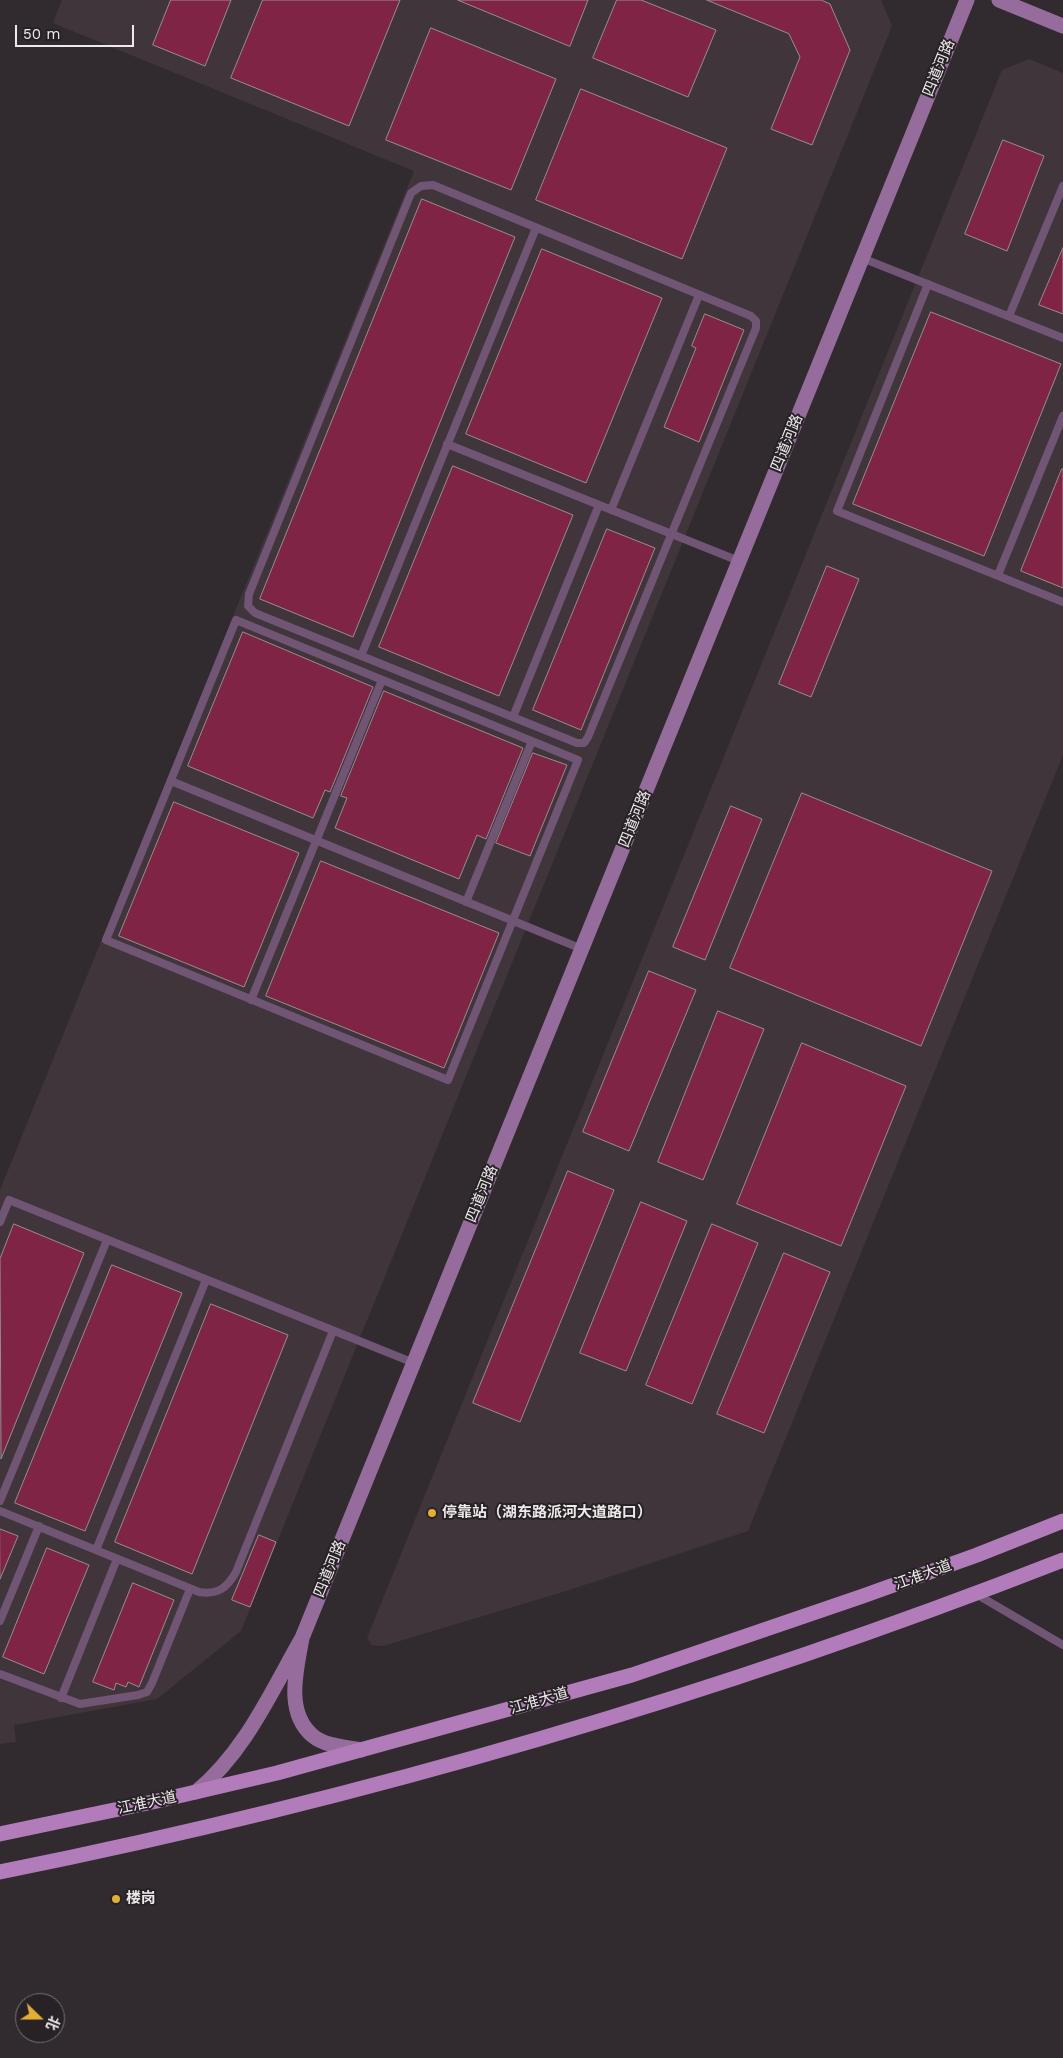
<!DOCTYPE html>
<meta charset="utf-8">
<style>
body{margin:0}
#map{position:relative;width:1063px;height:2058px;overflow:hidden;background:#312b2f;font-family:"Work Sans","Noto Sans SC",sans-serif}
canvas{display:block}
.north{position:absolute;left:15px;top:1993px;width:50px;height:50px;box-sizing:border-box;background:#272225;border:1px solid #777275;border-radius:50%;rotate:112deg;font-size:14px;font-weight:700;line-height:20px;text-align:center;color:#eeeaec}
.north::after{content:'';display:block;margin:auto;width:18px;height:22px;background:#e2af34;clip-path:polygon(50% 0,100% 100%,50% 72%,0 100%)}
.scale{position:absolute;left:15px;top:25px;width:119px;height:22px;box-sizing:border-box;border:2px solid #eeeaec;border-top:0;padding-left:6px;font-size:15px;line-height:18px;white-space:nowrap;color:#eeeaec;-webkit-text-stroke:4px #272225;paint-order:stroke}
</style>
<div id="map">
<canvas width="1063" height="2058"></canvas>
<div class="north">北</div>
<div class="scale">50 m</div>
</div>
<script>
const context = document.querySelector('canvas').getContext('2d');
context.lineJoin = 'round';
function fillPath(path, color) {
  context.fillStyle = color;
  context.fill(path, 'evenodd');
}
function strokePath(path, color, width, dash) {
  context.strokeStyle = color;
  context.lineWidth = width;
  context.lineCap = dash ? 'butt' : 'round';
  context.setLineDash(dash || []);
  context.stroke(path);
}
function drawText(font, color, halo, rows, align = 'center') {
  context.font = font + ' "Work Sans","Noto Sans SC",sans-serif';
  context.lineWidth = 4;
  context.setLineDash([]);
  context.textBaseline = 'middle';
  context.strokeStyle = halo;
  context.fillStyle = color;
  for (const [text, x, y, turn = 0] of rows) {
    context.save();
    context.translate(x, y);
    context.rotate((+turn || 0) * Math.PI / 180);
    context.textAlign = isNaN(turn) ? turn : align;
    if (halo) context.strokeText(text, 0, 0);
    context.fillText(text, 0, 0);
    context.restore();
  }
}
fillPath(new Path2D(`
 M62 0H881L892 26 241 1631 157 1699 14 1725 16 1742 0 1744V1190L414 171 53 23Z
 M1029 59 1063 73V755L748 1531 566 1591 383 1646 372 1645 367 1638 1002 70Z`), '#41353c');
const building = new Path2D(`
 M171 0H231L205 66 153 45Z
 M263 0H400L349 126 231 78Z
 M458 0H588L570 46Z
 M617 0H641L716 30 688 97 593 58Z
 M707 0H821L830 4 850 50 812 145 771 129 800 57 789 34Z
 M431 28 556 79 511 190 386 140Z
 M581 89 727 148 682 259 536 200Z
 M1003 140 1044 156 1007 251 965 234Z
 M422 199 515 237 353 637 260 599Z
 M1063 248V314L1039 305Z
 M542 249 662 298 586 483 466 434Z
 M931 312 1061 364 984 556 853 504Z
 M705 314 744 330 699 442 664 427 696 348 692 346Z
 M453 466 573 515 499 696 379 647Z
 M1062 469H1063V588L1021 571Z
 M607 529 655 548 581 730 533 710Z
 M827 566 859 579 811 697 779 684Z
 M243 632 373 687 330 792 325 790 313 818 188 766Z
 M384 691 523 748 486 839 477 835 459 879 335 828 347 798 341 796Z
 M533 753 567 765 530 856 496 843Z
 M802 793 992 871 921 1046 730 968Z
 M174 802 299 853 244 987 119 936Z
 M731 806 762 819 705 960 673 947Z
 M321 861 499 933 444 1068 266 996Z
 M649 971 696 990 629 1151 583 1132Z
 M718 1011 764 1029 703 1180 658 1162Z
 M802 1043 906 1086 841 1246 737 1204Z
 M568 1171 614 1190 520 1422 473 1403Z
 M641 1202 687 1221 626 1371 580 1353Z
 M14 1224 84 1253 1 1459 0 1259Z
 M712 1224 758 1243 692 1404 646 1385Z
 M784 1253 830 1272 764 1433 717 1414Z
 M112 1265 182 1293 85 1531 15 1503Z
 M211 1304 288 1335 192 1574 115 1542Z
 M0 1529 18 1536 0 1579Z
 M259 1535 276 1542 250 1607 232 1600Z
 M47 1548 89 1565 44 1674 3 1657Z
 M133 1583 174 1600 139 1687 128 1682 126 1687 116 1683 114 1690 93 1682Z`);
fillPath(building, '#7f2444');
strokePath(building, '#968e90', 1);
strokePath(new Path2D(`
 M433 185 751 316 756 321V328L588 737 584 743H577L255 613 248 606 249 594 411 193 421 186Z
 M862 258 1063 338
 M928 284 837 511 1063 602
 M1009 316 1063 186
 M447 444 739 561
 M611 510 699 295
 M998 575 1063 416
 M236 620 578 760 448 1080 106 940Z
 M361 656 536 228
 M513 717 599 505
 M171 781 582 949
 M466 902 532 741
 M251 1000 382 680
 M0 1222 9 1200 414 1363
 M0 1501 107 1240
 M0 1511 199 1592C218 1595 227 1588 236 1572L333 1331
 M96 1550 206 1280
 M976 1594 1063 1645
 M0 1621 39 1526
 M0 1674 80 1704 138 1695 147 1692 152 1683 190 1589
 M61 1698 117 1559`), '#705674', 8);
strokePath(new Path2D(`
 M999 0 1063 26
 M302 1638 967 0
 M196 1792C245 1752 271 1692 302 1638 297 1668 284 1712 313 1736 325 1746 346 1747 361 1750`), '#966c9c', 15);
strokePath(new Path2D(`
 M0 1834 157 1801 277 1773 632 1675 863 1596 977 1555 1063 1521
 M0 1872C363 1799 718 1695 1063 1560`), '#b27cba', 15);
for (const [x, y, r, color] of [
 [432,1513,5,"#e2af34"],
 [116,1899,5,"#e2af34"]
]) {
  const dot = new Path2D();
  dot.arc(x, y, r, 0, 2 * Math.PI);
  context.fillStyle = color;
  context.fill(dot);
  strokePath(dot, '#272225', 2);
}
drawText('15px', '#eeeaec', '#272225', [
 ["四道河路",939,68,-68],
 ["四道河路",787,443,-68],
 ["四道河路",635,819,-68],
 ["四道河路",482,1194,-68],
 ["四道河路",330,1569,-68],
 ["江淮大道",923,1575,-20],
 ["江淮大道",539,1701,-16],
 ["江淮大道",147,1803,-12]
]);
drawText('bold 15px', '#eeeaec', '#272225', [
 ["停靠站（湖东路派河大道路口）",442,1513],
 ["楼岗",126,1899]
], 'left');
</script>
